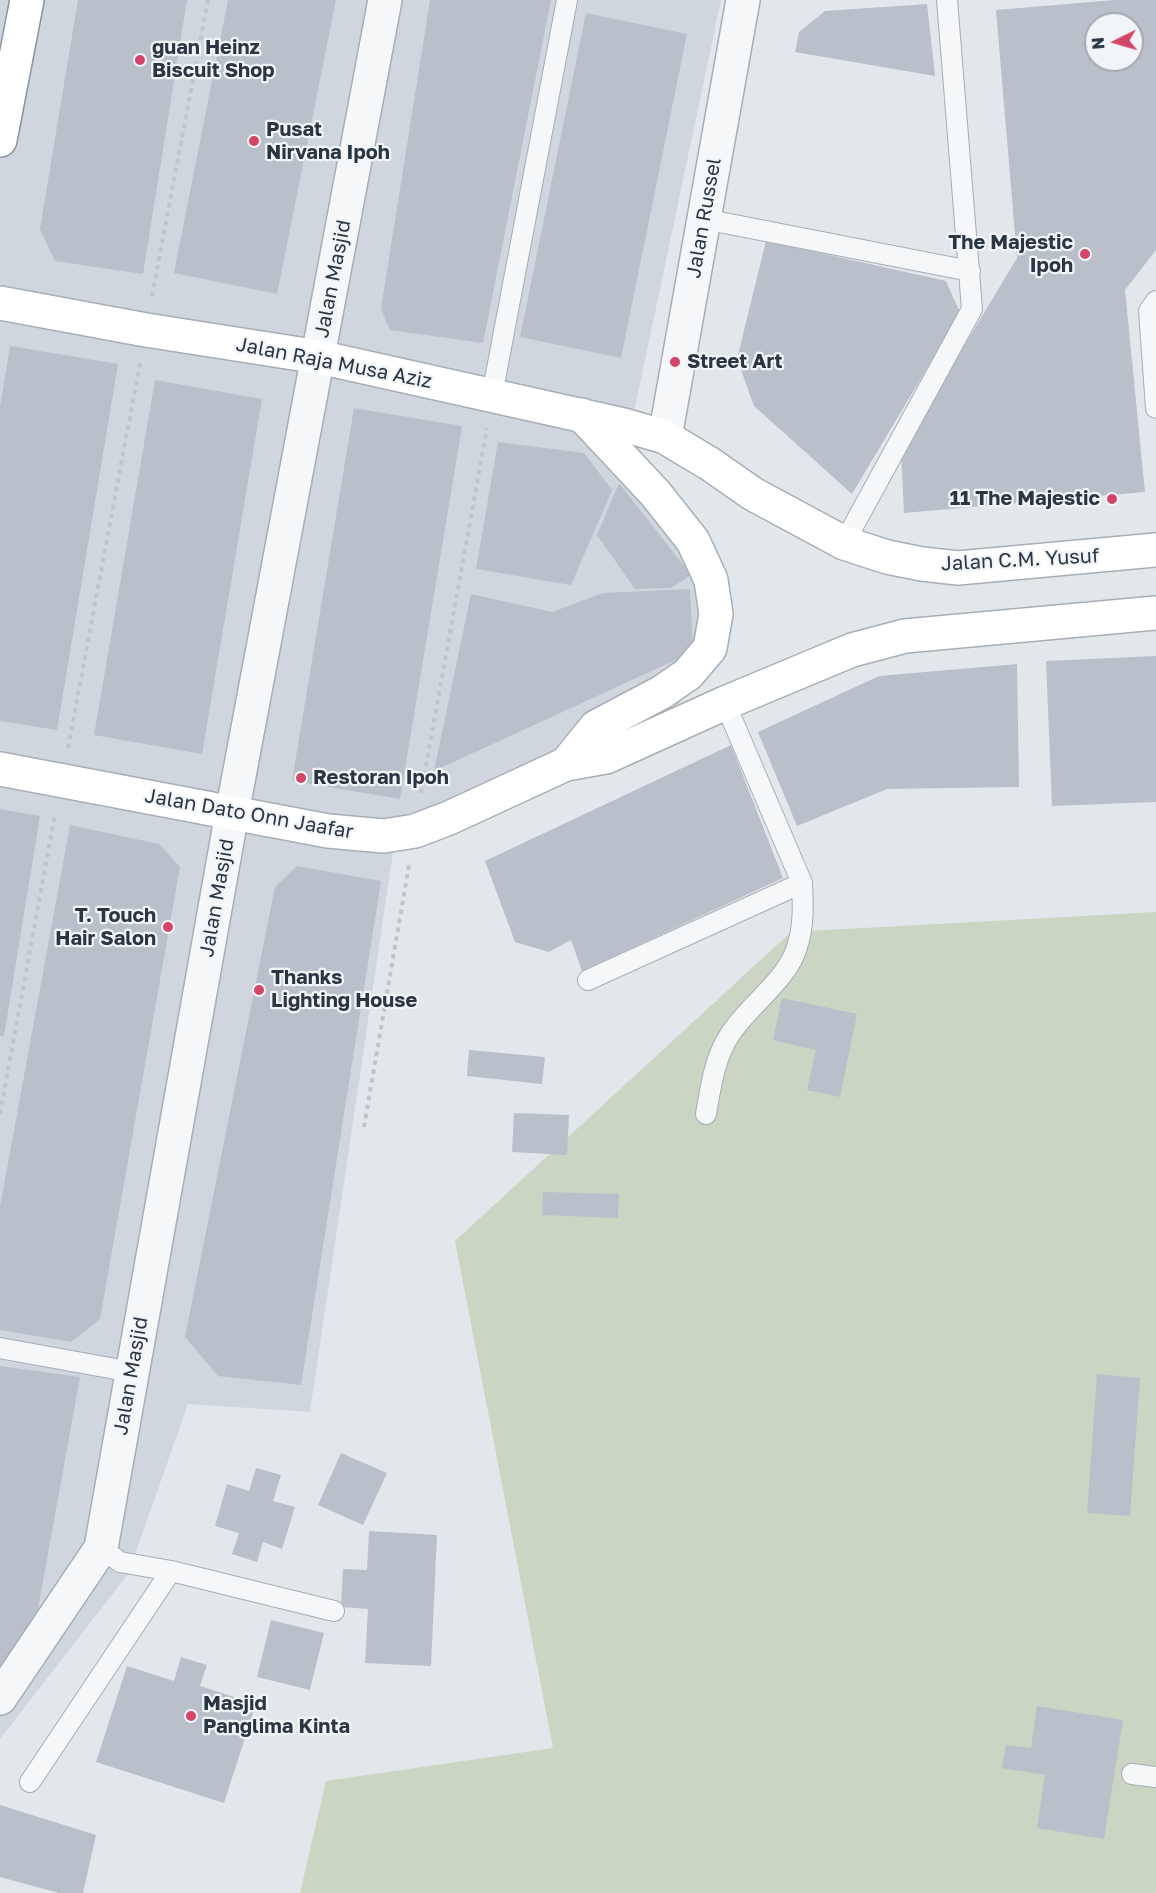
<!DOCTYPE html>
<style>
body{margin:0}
#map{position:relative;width:1156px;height:1893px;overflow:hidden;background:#e2e7eb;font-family:"Golos Text",sans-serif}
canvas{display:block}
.north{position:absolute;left:1084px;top:12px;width:60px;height:60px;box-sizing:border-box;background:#f2f5f8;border:2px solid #a2a9b0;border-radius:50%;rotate:265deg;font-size:16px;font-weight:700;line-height:24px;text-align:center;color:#2a3644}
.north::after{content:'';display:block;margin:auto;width:21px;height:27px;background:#d34569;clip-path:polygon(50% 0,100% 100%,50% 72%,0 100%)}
</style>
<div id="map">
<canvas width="1156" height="1893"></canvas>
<div class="north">N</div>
</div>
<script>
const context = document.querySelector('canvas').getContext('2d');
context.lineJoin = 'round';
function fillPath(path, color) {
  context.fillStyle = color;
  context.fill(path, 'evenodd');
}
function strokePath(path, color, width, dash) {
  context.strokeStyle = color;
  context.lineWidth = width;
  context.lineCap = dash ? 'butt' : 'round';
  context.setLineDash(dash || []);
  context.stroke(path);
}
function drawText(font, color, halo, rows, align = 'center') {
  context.font = font + ' "Golos Text",sans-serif';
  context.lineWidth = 4.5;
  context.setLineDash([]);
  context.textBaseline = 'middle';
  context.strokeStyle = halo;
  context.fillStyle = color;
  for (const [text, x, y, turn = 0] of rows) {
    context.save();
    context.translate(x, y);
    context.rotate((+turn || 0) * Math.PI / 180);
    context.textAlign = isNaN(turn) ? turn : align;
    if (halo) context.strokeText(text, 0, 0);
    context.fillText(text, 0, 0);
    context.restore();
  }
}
fillPath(new Path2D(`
 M0 0H721L630 431 713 589 677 711 396 832 310 1412 188 1404 128 1574 0 1739Z`), '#d0d6dd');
fillPath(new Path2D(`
 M1156 912V1893H300L326 1781 553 1748 455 1241 791 932Z`), '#cad5c3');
fillPath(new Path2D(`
 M78 0H187L143 274 55 261 40 229Z
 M228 0H336L277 294 174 273Z
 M430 0H551L483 343 390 330 381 309Z
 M1114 0H1156V250L1125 290 1145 492 904 513 901 451 1017 258 996 10ZM1096 24H1132V60H1096Z
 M927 4 935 76 795 52 799 32 825 11Z
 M586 13 687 34 621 358 520 337Z
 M766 241 946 281 960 313 852 494 754 406 737 359Z
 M10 346 118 364 57 730 0 721V406Z
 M155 380 262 399 202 754 94 735Z
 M354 408 462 426 400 799 292 781Z
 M498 442 584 453 612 490 571 585 476 569Z
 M619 483 691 575 671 588 635 589 597 535Z
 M690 589 693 652 434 771 471 594 552 612 603 593Z
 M1156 656V802L1052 806 1046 661Z
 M1017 664 1019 787 887 789 797 826 758 732 879 676Z
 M731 745 783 878 582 971 571 940 549 952 515 942 485 861Z
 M0 809 40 816 4 1036H0Z
 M70 825 159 844 180 867 100 1319 71 1342 0 1330V1207Z
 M297 866 381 881 301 1385 218 1376 185 1337 275 887Z
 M782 998 857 1014 840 1097 807 1090 816 1050 773 1040Z
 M469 1050 545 1057 542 1084 467 1076Z
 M514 1113 569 1115 567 1155 512 1152Z
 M543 1192 619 1194 618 1218 542 1215Z
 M0 1366 80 1377 35 1625 0 1685Z
 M1097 1374 1140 1378 1130 1516 1087 1513Z
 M341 1453 387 1473 363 1525 318 1505Z
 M256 1468 281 1475 273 1501 295 1507 282 1549 263 1542 257 1562 232 1554 239 1533 215 1526 227 1484 249 1491Z
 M369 1531 437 1535 431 1666 365 1663 368 1609 341 1607 343 1569 367 1570Z
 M271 1620 324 1633 310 1690 257 1677Z
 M181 1657 207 1665 200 1686 256 1704 224 1803 96 1762 127 1666 174 1681Z
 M1037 1706 1123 1720 1104 1839 1037 1828 1045 1775 1002 1768 1006 1745 1031 1748Z
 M0 1805 96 1835 83 1893H59L0 1877Z`), '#b9c0c9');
const lane = new Path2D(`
 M704 219 970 271
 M1156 301 1149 311 1156 408
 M492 395 567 0
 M844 543 972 309 947 0
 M588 980 802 883
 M706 1114C710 1092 713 1068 723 1047 739 1011 787 983 797 947 804 926 803 905 802 883L725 703
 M0 1348 132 1372
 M171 1571 334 1611
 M1132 1774 1156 1777
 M30 1782 171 1571 120 1562 101 1548`);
const street = new Path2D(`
 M665 437 743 0
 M0 1698 101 1548 232 813 385 0`);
const secondary = new Path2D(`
 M0 303 146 330 319 357 624 425 665 437 710 464 753 494 844 543 887 557 922 564 958 568 1156 550
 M566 764 596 727 662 692 688 674 710 648 716 614 711 580 693 541 655 493 582 415
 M0 769 328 831 384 836 415 831 449 818 566 764 606 757 725 703 852 650 905 636 1156 613`);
const highway = new Path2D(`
 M0 140 27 0`);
strokePath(lane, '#a7aeb6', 22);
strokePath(street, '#a7aeb6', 36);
strokePath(secondary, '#a7aeb6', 36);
strokePath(highway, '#8996a2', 36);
strokePath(new Path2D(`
 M152 296 208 0
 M68 748 140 363
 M421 793 487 428
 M0 1114 55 814
 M364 1127 409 865`), '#c0c5ca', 4, [4.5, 4.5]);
strokePath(lane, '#f5f7f9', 20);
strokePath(street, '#f5f7f9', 33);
strokePath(secondary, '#fff', 33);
strokePath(highway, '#fff', 33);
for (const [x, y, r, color] of [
 [140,60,6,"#d34569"],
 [254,141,6,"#d34569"],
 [1085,254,6,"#d34569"],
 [675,362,6,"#d34569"],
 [1112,499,6,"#d34569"],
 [301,778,6,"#d34569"],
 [168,927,6,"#d34569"],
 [259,990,6,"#d34569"],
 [191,1716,6,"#d34569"]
]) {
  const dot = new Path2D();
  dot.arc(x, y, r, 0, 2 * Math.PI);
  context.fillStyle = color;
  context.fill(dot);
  strokePath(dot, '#f2f5f8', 2);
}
drawText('bold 20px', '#2a3644', '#f2f5f8', [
 ["guan Heinz",152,48],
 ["Biscuit Shop",152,71],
 ["Pusat",266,130],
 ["Nirvana Ipoh",266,153],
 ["The Majestic",1073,243,"right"],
 ["Ipoh",1073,266,"right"],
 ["Street Art",687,362],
 ["11 The Majestic",1100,499,"right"],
 ["Restoran Ipoh",313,778],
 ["T. Touch",156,916,"right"],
 ["Hair Salon",156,939,"right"],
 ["Thanks",271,978],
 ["Lighting House",271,1001],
 ["Masjid",203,1704],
 ["Panglima Kinta",203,1727]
], 'left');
drawText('20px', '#2a3644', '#f2f5f8', [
 ["Jalan Russel",704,218,-80],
 ["Jalan Masjid",333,279,-79],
 ["Jalan Raja Musa Aziz",334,363,11],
 ["Jalan C.M. Yusuf",1020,560,-3],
 ["Jalan Dato Onn Jaafar",249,814,10],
 ["Jalan Masjid",217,898,-80],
 ["Jalan Masjid",131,1376,-80]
]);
</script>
